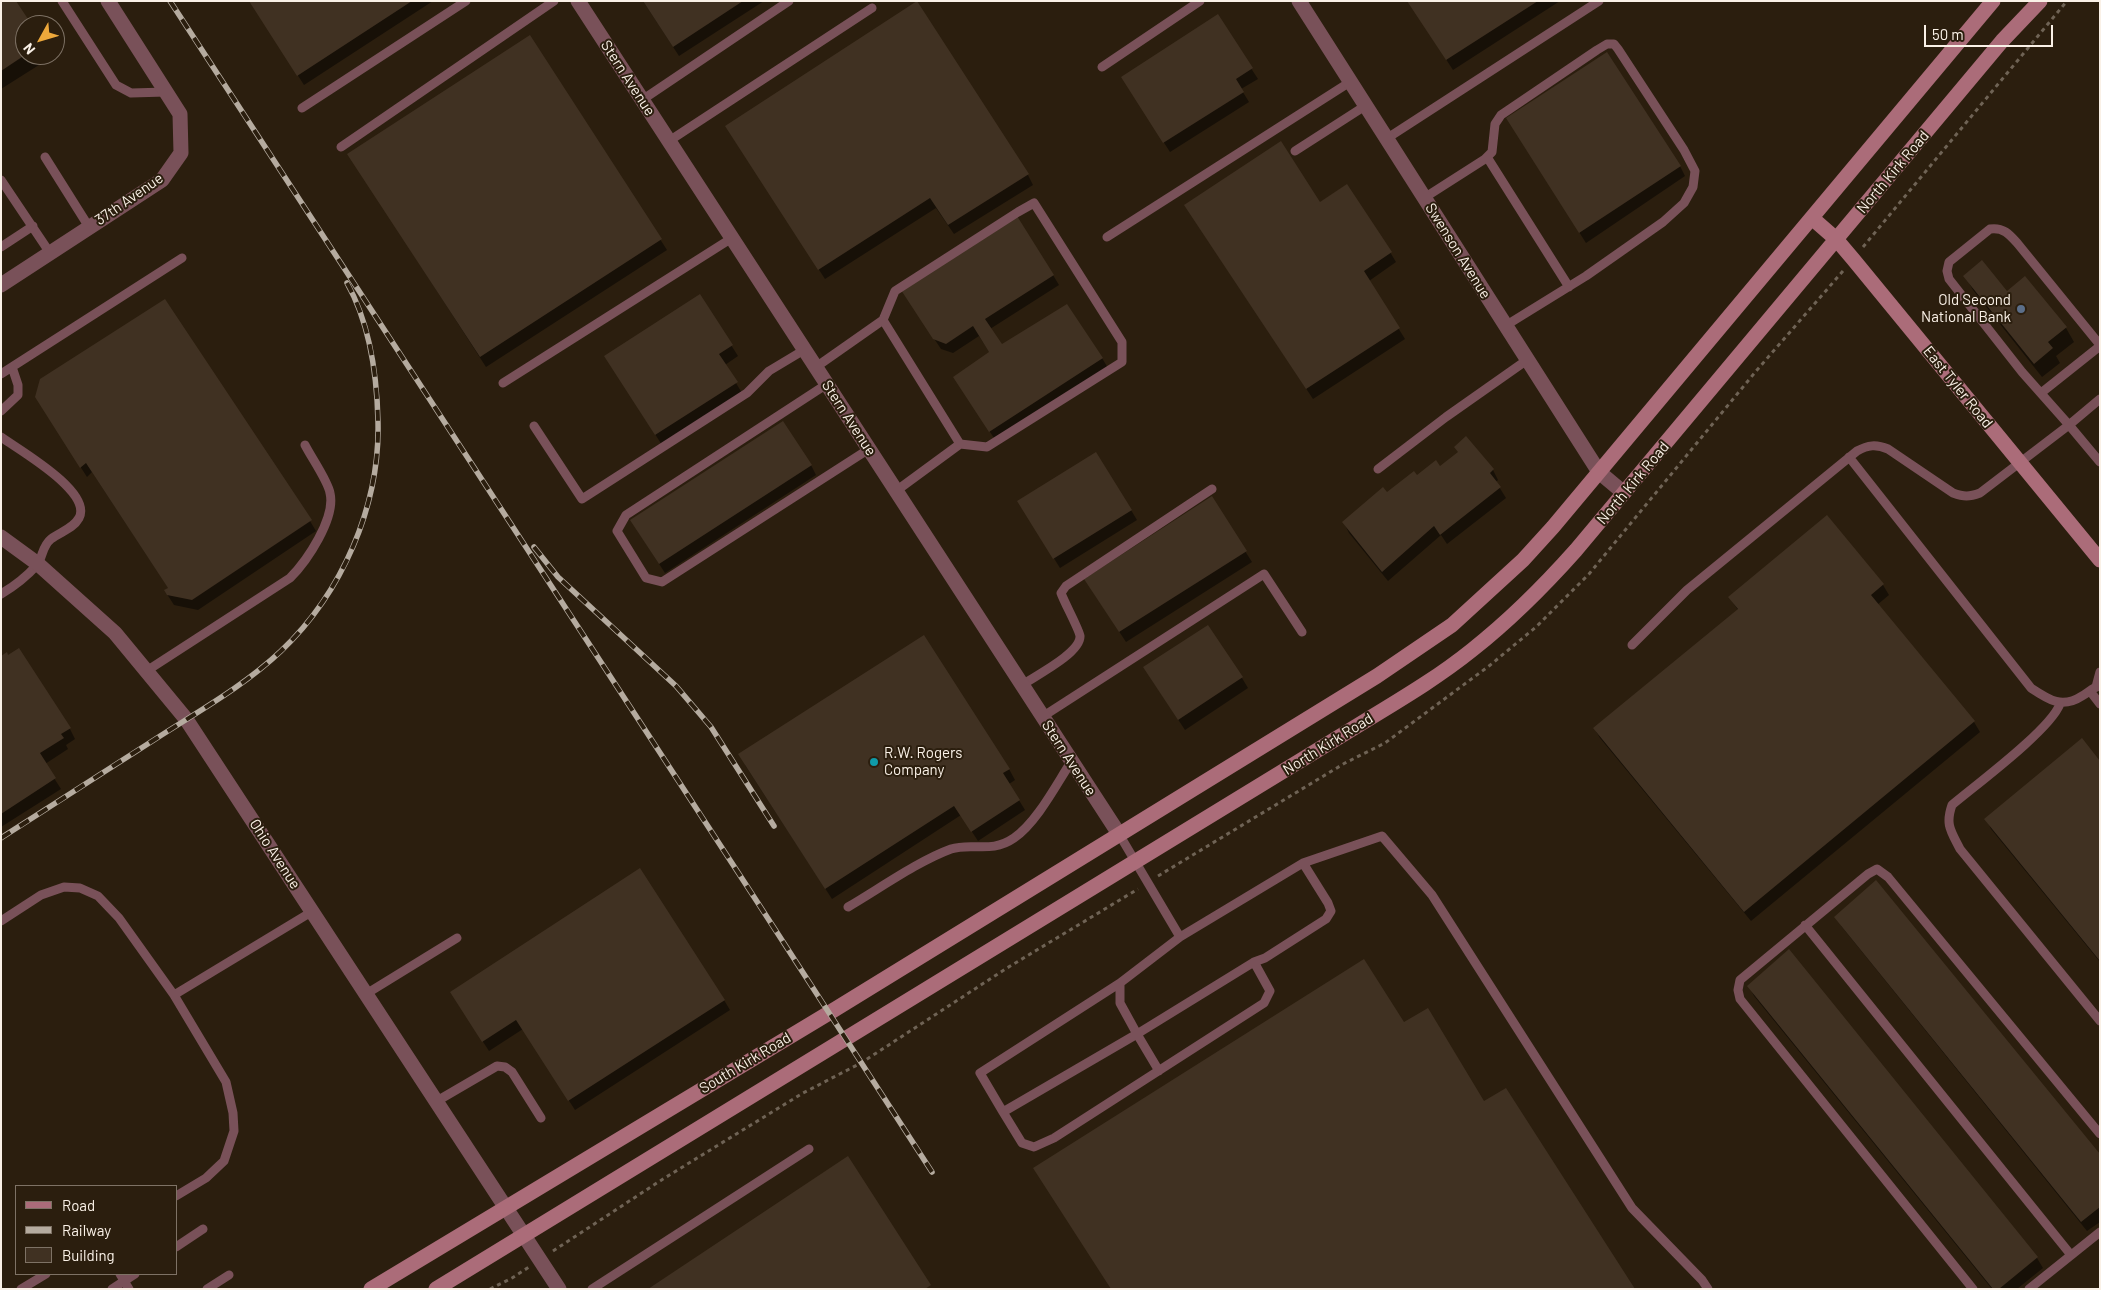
<!DOCTYPE html>
<style>
body{margin:0}
#map{position:relative;width:2101px;height:1290px;overflow:hidden;background:#2b1e0e;font-family:Barlow,sans-serif}
canvas{display:block}
.frame{position:absolute;inset:0;border:2px solid #faf1e7;pointer-events:none}
.legend{position:absolute;left:15px;top:1185px;width:162px;height:90px;box-sizing:border-box;background:#2b1e0e;border:1px solid #7e7265;margin:0;padding:6px 9px;list-style:none;font-size:15px;color:#faf1e7}
.legend li{display:flex;align-items:center;gap:10px;height:25px}
.legend b{width:25px;border:1px solid #7e7265}
.north{position:absolute;left:15px;top:15px;width:50px;height:50px;box-sizing:border-box;background:#2b1e0e;border:1px solid #7e7265;border-radius:50%;rotate:231deg;font-size:14px;font-weight:700;line-height:20px;text-align:center;color:#faf1e7}
.north::after{content:'';display:block;margin:auto;width:18px;height:22px;background:#eda83b;clip-path:polygon(50% 0,100% 100%,50% 72%,0 100%)}
.scale{position:absolute;left:1924px;top:25px;width:129px;height:22px;box-sizing:border-box;border:2px solid #faf1e7;border-top:0;padding-left:6px;font-size:15px;line-height:18px;white-space:nowrap;color:#faf1e7;-webkit-text-stroke:4px #2b1e0e;paint-order:stroke}
</style>
<div id="map">
<canvas width="2101" height="1290"></canvas>
<div class="frame"></div>
<ul class="legend">
<li><b style="height:6px;background:#ab6c79"></b>Road</li>
<li><b style="height:6px;background:#b5ab9f"></b>Railway</li>
<li><b style="height:14px;background:#403122"></b>Building</li>
</ul>
<div class="north">N</div>
<div class="scale">50 m</div>
</div>
<script>
const context = document.querySelector('canvas').getContext('2d');
context.lineJoin = 'round';
function fillPath(path, color) {
  context.fillStyle = color;
  context.fill(path, 'evenodd');
}
function strokePath(path, color, width, dash) {
  context.strokeStyle = color;
  context.lineWidth = width;
  context.lineCap = dash ? 'butt' : 'round';
  context.setLineDash(dash || []);
  context.stroke(path);
}
function drawText(font, color, halo, rows, align = 'center') {
  context.font = font + ' Barlow,sans-serif';
  context.lineWidth = 4;
  context.setLineDash([]);
  context.textBaseline = 'middle';
  context.strokeStyle = halo;
  context.fillStyle = color;
  for (const [text, x, y, turn = 0] of rows) {
    context.save();
    context.translate(x, y);
    context.rotate((+turn || 0) * Math.PI / 180);
    context.textAlign = isNaN(turn) ? turn : align;
    if (halo) context.strokeText(text, 0, 0);
    context.fillText(text, 0, 0);
    context.restore();
  }
}
fillPath(new Path2D(`
 M1 1 30 25H25V55H49L50 58 1 89Z
 M250 1H433L304 85Z
 M643 1H764L679 56Z
 M1408 1H1560L1453 70Z
 M1217 16 1258 79 1241 89 1249 102 1170 152 1128 87Z
 M530 37 667 250 486 367 355 164Z
 M1513 128 1680 166 1685 176 1586 243Z
 M732 136 1028 175 1033 185 954 234 936 208 825 279Z
 M1320 204 1390 252 1396 262 1369 281 1405 339 1313 399 1192 216Z
 M1053 275 1059 285 990 329 1001 346 1102 358 1108 368 996 441 960 387 990 353 979 336 953 353 941 349 909 301Z
 M1965 276 2007 292 2066 328 2074 342 2056 356 2060 363 2042 377 1973 290Z
 M700 296 738 356 725 365 742 393 662 445 612 367Z
 M42 407 310 521 316 531 198 610 174 605 165 591 169 589 92 472 87 477Z
 M1459 453 1493 470 1498 480 1496 482 1506 498 1447 544 1441 535 1388 581 1349 533 1344 523 1386 494 1416 477 1439 468Z
 M811 465 816 475 665 573 637 530Z
 M1211 498 1252 562 1126 642 1091 589Z
 M1131 510 1137 520 1060 568 1025 512Z
 M1827 516 1883 585 1889 595 1877 605 1974 722 1980 732 1751 921 1600 738 1594 728 1738 610 1729 597Z
 M1 657 70 729 75 739 66 745 68 749 45 764 61 789 1 827Z
 M1150 677 1242 678 1248 688 1185 730Z
 M2100 763V962L1991 829 1986 819Z
 M745 765 1009 769 1015 780 1009 784 1025 810 978 841 961 815 832 899Z
 M1836 917 2100 1156V1222L2087 1231 1842 927Z
 M1789 951 2037 1258 2043 1268 2017 1289H1992L1754 996 1749 986Z
 M724 1000 730 1010 575 1110 523 1029 489 1051 457 1002Z`), '#0007');
fillPath(new Path2D(`
 M1 1H16L32 25H25V55L1 71Z
 M249 1H412L297 76Z
 M643 1H743L673 47Z
 M917 1 1029 174 948 225 930 198 818 270 725 126Z
 M1407 1H1538L1446 60Z
 M1218 14 1253 68 1236 79 1244 92 1163 143 1121 77Z
 M530 35 662 239 480 357 347 154Z
 M1607 52 1681 166 1579 233 1506 118Z
 M1281 141 1320 202 1347 184 1392 252 1364 271 1400 328 1306 389 1184 205Z
 M1017 216 1054 275 985 319 1002 344 1067 304 1103 358 989 432 953 377 989 352 973 326 946 344 933 339 901 290Z
 M1982 260 2007 291 2025 276 2067 327 2048 342 2053 348 2034 364 1963 276Z
 M700 294 733 345 719 354 738 382 655 435 604 356Z
 M165 299 312 520 192 600 167 595 164 590 168 588 86 463 80 468 35 397 40 379Z
 M783 421 812 465 659 564 630 520Z
 M1466 436 1494 469 1490 473 1501 487 1440 535 1434 526 1382 572 1342 522 1383 487 1387 492 1414 471 1417 475 1436 460 1440 466 1458 452 1454 447Z
 M1096 452 1132 510 1053 559 1017 501Z
 M1212 496 1247 551 1119 632 1084 579Z
 M1827 515 1884 584 1871 595 1975 721 1744 912 1593 728 1738 609 1728 597Z
 M1208 625 1243 677 1178 720 1143 667Z
 M924 635 1010 769 1003 773 1020 800 971 832 954 806 825 889 738 754Z
 M19 648 71 728 61 734 64 738 40 753 56 778 1 814V656L7 652 8 655Z
 M2082 738 2100 761V961L1984 819Z
 M640 868 725 1000 568 1101 516 1020 482 1042 450 992Z
 M1876 880 2100 1154V1207L2081 1222 1834 917Z
 M1789 949 2038 1257 1999 1289H1993L1747 986Z
 M1364 959 1404 1022 1428 1008 1484 1101 1506 1088 1635 1289H1111L1033 1168Z
 M848 1156 931 1285 925 1289H648Z`), '#403122');
strokePath(new Path2D(`
 M1863 247 2067 1
 M1158 876 1345 763 1385 743 1489 666 1536 627 1589 574 1757 370 1843 271
 M553 1251 663 1179 803 1093 861 1063 1007 968 1138 889
 M490 1289 512 1278 529 1267`), '#6f6355', 3, [4, 4]);
strokePath(new Path2D(`
 M62 1 116 85 131 93 166 92
 M1102 67 1200 1
 M642 100 789 1
 M302 108 466 1
 M1386 139 1599 1
 M669 141 872 8
 M341 147 554 1
 M1295 151 1365 106
 M45 157 89 227
 M1487 157 1569 287
 M1 180 50 253
 M1424 198 1485 159 1492 152 1495 124 1501 115 1597 50 1607 44H1614L1618 49 1684 150 1695 171 1693 187 1684 203 1663 222 1586 276 1505 326
 M1107 237 1350 82
 M1 247 33 226
 M883 320 895 291 1018 212 1034 203 1122 342V362L987 447 960 444
 M816 367 883 320 960 444 896 491
 M1 374 182 258
 M503 383 732 238
 M827 384 626 515 617 531 646 578 662 582 869 449
 M2041 393 2100 346
 M2100 399 2069 425 2100 462
 M1 411 18 395V385L12 367
 M534 426 582 499 747 393 769 371 804 350
 M1 437C19 450 93 492 79 518 73 529 60 532 51 539 42 546 43 557 37 565 28 575 13 587 1 594
 M1849 457 2031 688C2049 700 2062 709 2082 696 2088 693 2093 687 2100 686
 M1378 469 1446 417 1527 360
 M1632 645 1687 590 1857 451C1868 445 1876 444 1888 449L1953 493C1964 497 1969 497 1980 493L2069 425 2022 372 1949 279 1947 271 1949 262 1990 229C2004 227 2010 235 2018 244L2100 345
 M148 670 290 578C307 561 336 518 330 493 328 481 311 457 305 445
 M1022 685C1035 676 1081 653 1080 636 1079 629 1064 602 1061 593L1066 586 1212 489
 M2096 687 2100 672
 M2090 691 2100 704
 M2060 704C2050 730 1977 784 1952 805 1945 825 1951 831 1960 849L2100 1021
 M1042 717 1264 574 1302 632
 M1119 834 1180 937 1303 863 1382 836 1432 895 1632 1208 1702 1280 1708 1289
 M848 907C879 889 918 861 951 849 972 842 991 854 1014 838 1037 822 1056 785 1071 762
 M1 921 41 895 64 887 80 888 98 896 119 918 174 995 226 1082 233 1113 234 1131 224 1161 206 1178 176 1196
 M1805 925 2071 1255
 M1180 937 1120 983V1003L1137 1034 1003 1112 1022 1143 1034 1147 1054 1138 1264 1003 1270 991 1254 962 1265 958 1326 919 1331 911 1328 903 1303 863
 M366 994 457 938
 M174 995 313 911
 M1159 1071 1137 1034 1254 962
 M437 1101 497 1066 505 1067 512 1072 541 1118
 M1003 1112 980 1073 1120 983
 M176 1247 203 1229
 M120 1274 129 1289
 M21 1289 46 1274
 M112 1289 135 1274
 M207 1289 229 1275
 M592 1289 809 1149
 M1973 1289 1740 999 1738 990 1740 980 1868 874 1877 869 1888 877 2100 1134
 M2029 1289 2100 1232`), '#795159', 9);
strokePath(new Path2D(`
 M578 1 1119 834
 M1299 1 1599 472 1624 493
 M1 285 162 180 181 153 180 114 108 1
 M1 537 38 564 115 633 186 719 559 1289`), '#795159', 15);
strokePath(new Path2D(`
 M1812 218 1836 239 1853 259 2100 560
 M371 1289 829 1013 1377 676 1452 625 1523 560 1553 527 1993 1
 M436 1289 1357 726C1396 702 1436 679 1472 650 1510 620 1544 586 1576 550L2002 41 2040 1`), '#ab6c79', 15);
const rail = new Path2D(`
 M170 1 756 900 932 1172
 M534 547 558 577 676 686 711 727 774 826
 M1 838C53 805 105 771 157 738 199 711 244 686 281 651 342 593 380 506 378 422 377 375 370 324 347 283`);
strokePath(rail, '#b5ab9f', 5.5);
strokePath(rail, '#2b1e0e', 4, [11]);
for (const [x, y, r, color] of [
 [2021,309,5,"#5c6f8a"],
 [874,762,5,"#0f9aa8"]
]) {
  const dot = new Path2D();
  dot.arc(x, y, r, 0, 2 * Math.PI);
  context.fillStyle = color;
  context.fill(dot);
  strokePath(dot, '#2b1e0e', 2);
}
drawText('15px', '#faf1e7', '#2b1e0e', [
 ["Stern Avenue",628,78,57],
 ["North Kirk Road",1893,172,-50],
 ["37th Avenue",129,199,-35],
 ["Swenson Avenue",1458,251,58],
 ["East Tyler Road",1958,387,51],
 ["Stern Avenue",849,418,57],
 ["North Kirk Road",1633,483,-50],
 ["North Kirk Road",1328,744,-32],
 ["Stern Avenue",1069,758,57],
 ["Ohio Avenue",275,854,57],
 ["South Kirk Road",745,1063,-31]
]);
drawText('15px', '#faf1e7', '#2b1e0e', [
 ["Old Second",2011,300],
 ["National Bank",2011,317],
 ["R.W. Rogers",884,753,"left"],
 ["Company",884,770,"left"]
], 'right');
</script>
